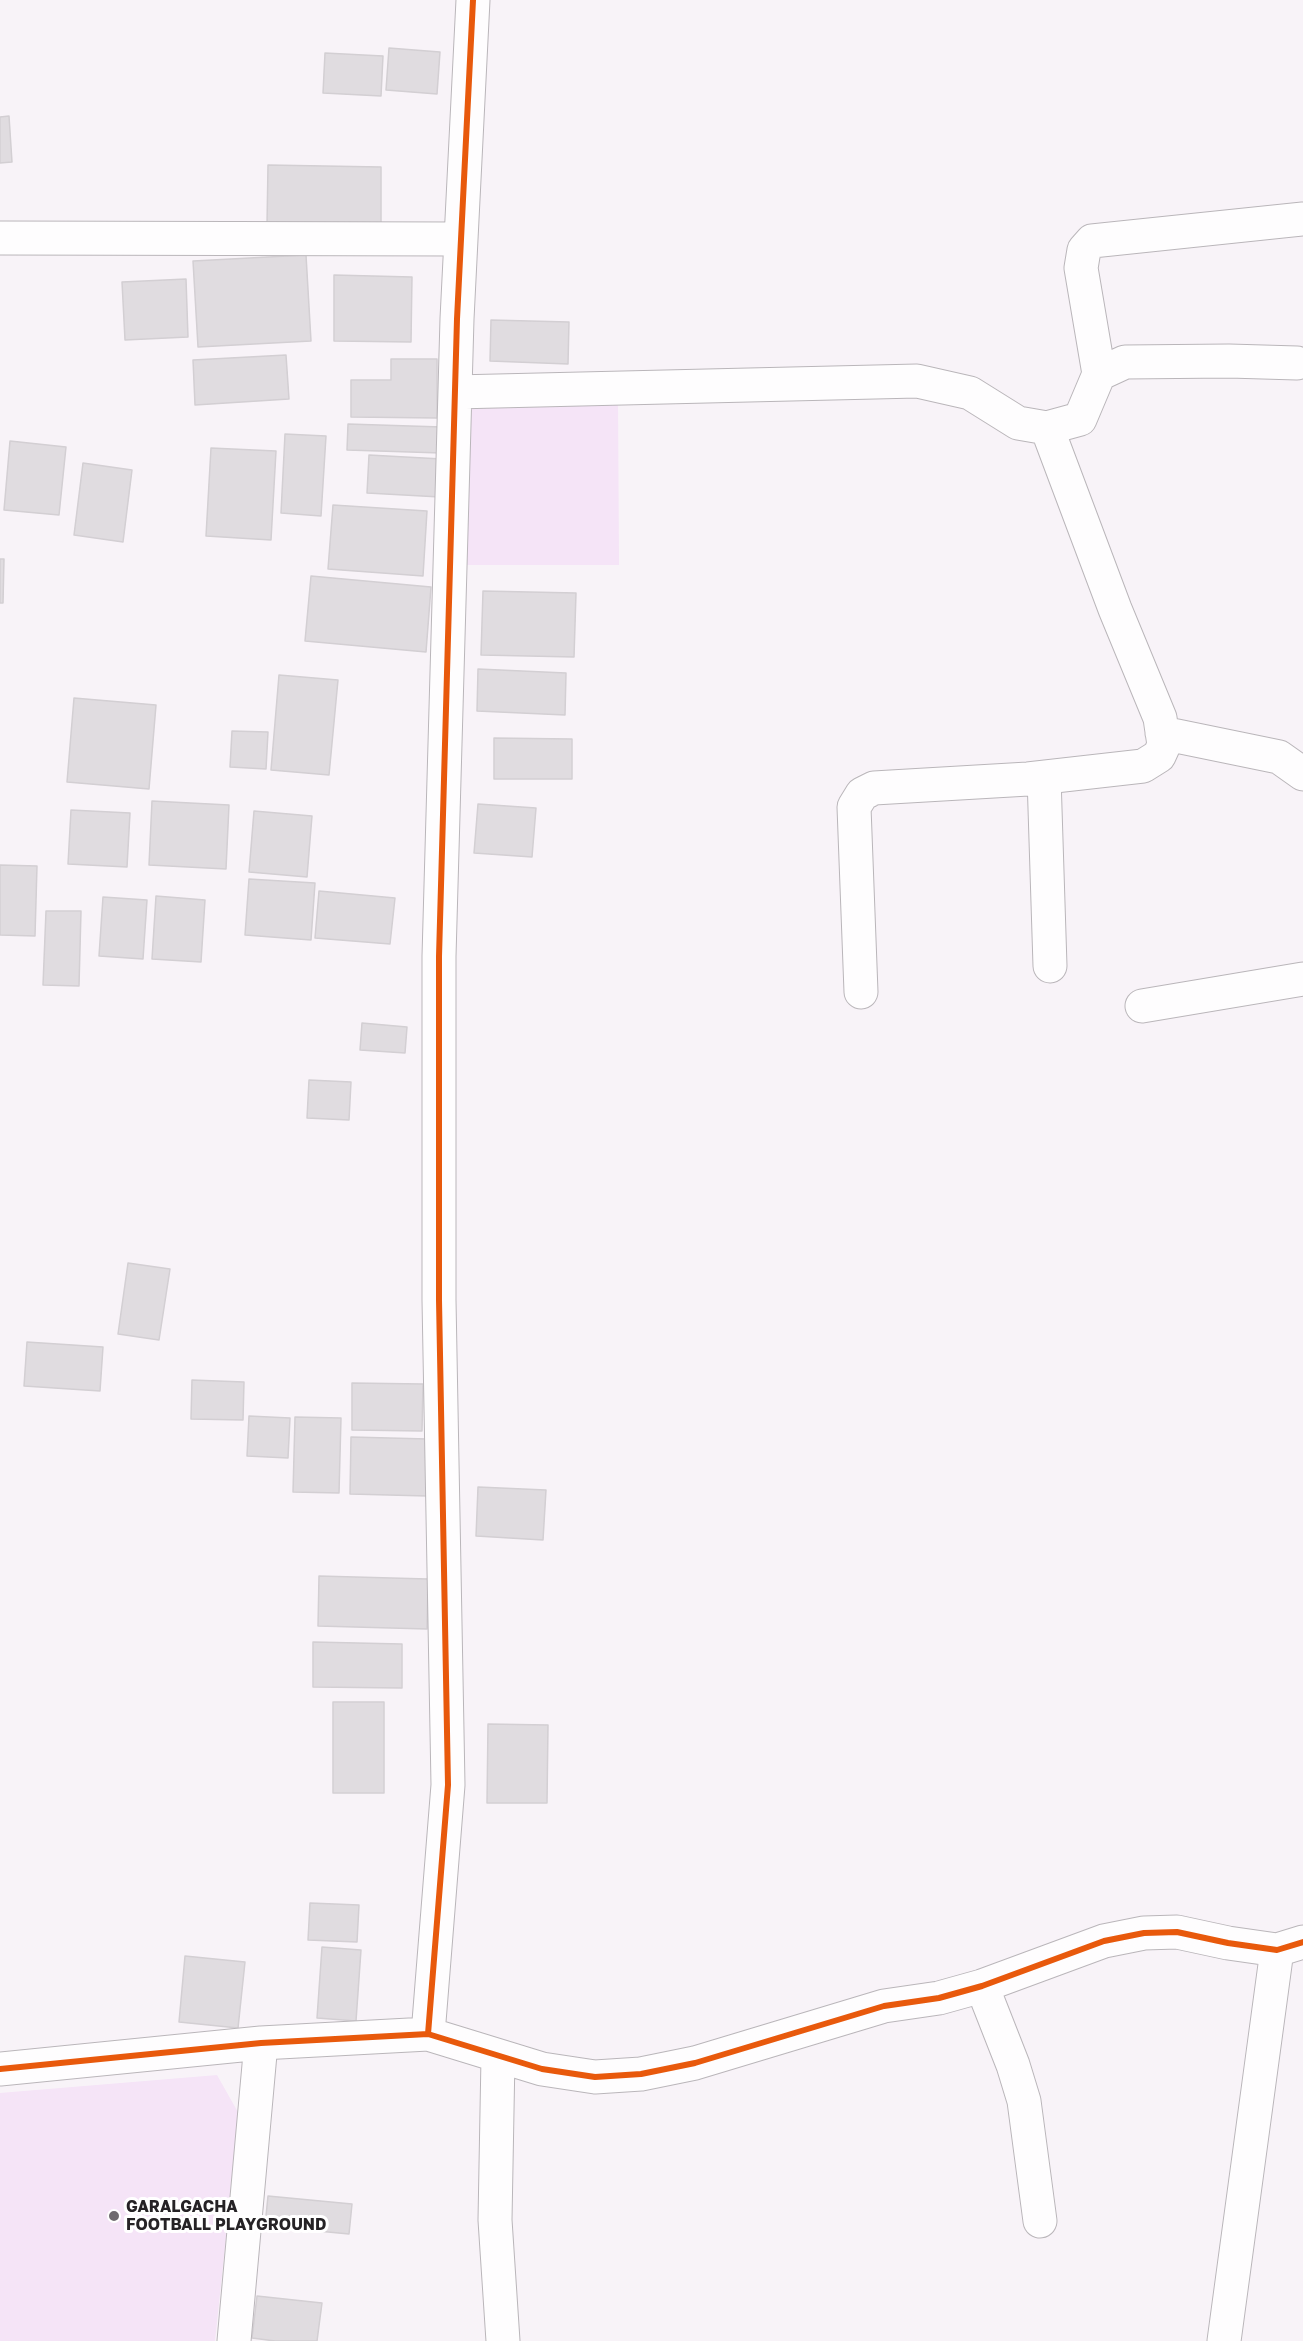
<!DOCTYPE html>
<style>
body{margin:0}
canvas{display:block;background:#f8f3f8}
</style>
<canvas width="1303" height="2341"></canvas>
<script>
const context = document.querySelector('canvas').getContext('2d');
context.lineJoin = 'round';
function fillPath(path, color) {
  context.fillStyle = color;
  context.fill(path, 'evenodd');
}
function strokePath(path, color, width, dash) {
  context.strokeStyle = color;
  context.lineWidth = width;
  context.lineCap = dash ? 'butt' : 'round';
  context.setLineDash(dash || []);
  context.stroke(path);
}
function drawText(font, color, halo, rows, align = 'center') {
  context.font = font + ' "Golos Text",sans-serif';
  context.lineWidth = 6;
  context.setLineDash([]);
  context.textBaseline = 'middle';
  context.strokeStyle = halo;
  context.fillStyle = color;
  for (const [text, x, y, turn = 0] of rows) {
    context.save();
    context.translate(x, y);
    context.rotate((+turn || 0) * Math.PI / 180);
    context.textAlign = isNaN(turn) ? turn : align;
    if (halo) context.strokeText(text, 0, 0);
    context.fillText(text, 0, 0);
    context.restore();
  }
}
fillPath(new Path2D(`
 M455 392 618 394 619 565H451Z
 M217 2075 239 2114 215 2341H0V2093Z`), '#f5e4f7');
const building = new Path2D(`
 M389 48 440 52 437 94 386 90Z
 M325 53 383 56 381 96 323 93Z
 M9 116 12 162 0 163V117Z
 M268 165 381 167V227L267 225Z
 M306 255 311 341 198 347 193 261Z
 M334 275 412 277 411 342 334 341Z
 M186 279 188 337 125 340 122 282Z
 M491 320 569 322 568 364 490 361Z
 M286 355 289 399 195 405 193 360Z
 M391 359H437V418L351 417V380H391Z
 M348 424 442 427 441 453 347 450Z
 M285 434 326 436 321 516 281 513Z
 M10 441 66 447 59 515 4 510Z
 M211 448 276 451 271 540 206 536Z
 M369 455 442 459 440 497 367 493Z
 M83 463 132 470 123 542 74 535Z
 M333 505 427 511 423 576 328 569Z
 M0 559H4L3 603H0Z
 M311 576 431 587 426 652 305 641Z
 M483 591 576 593 574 657 481 655Z
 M478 669 566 673 565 715 477 711Z
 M279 675 338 680 329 775 271 770Z
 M74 698 156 705 149 789 67 782Z
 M232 731 268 732 266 769 230 767Z
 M494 738 572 739V779H494Z
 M152 801 229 805 226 869 149 865Z
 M478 804 536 808 532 857 474 853Z
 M71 810 130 813 127 867 68 864Z
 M254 811 312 816 307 877 249 872Z
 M0 865 37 866 35 936 0 935Z
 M249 879 315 883 311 940 245 935Z
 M319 891 395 898 390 944 315 938Z
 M156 896 205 900 201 962 152 959Z
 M103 897 147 900 143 959 99 956Z
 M46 911H81L79 986 43 985Z
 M362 1023 407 1027 405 1053 360 1050Z
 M309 1080 351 1082 349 1120 307 1118Z
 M128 1263 170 1269 159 1340 118 1334Z
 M27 1342 103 1347 100 1391 24 1386Z
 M192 1380 244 1382 243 1420 191 1419Z
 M352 1383 423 1384 422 1431 352 1430Z
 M249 1416 290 1418 288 1458 247 1456Z
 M295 1417 341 1418 339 1493 293 1492Z
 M351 1437 428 1439 427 1496 350 1494Z
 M478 1487 546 1490 543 1540 476 1536Z
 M319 1576 428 1579 427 1629 318 1626Z
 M313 1642 402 1644V1688L313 1687Z
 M333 1702H384V1793H333Z
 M488 1724 548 1725 547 1803H487Z
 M310 1903 359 1905 357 1942 308 1940Z
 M322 1947 361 1950 356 2021 317 2018Z
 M185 1956 245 1962 238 2028 179 2022Z
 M268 2196 352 2204 349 2234 265 2226Z
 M257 2296 322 2303 317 2341H275L252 2338Z`);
fillPath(building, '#e0dce0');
strokePath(building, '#d3cfd3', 1.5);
const minor = new Path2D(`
 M0 238 461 239
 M1099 374 1081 268 1084 250 1092 241 1303 219
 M455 392 917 381 970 393 1018 423 1047 428 1080 419 1099 374 1125 362 1229 361 1297 363
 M1162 733 1279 757 1303 774
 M1044 777 1050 966
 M861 992 854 807 862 794 874 788 1028 779 1143 766 1159 756 1164 745 1160 718 1115 609 1047 428
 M1142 1006 1303 979
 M982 1986 1013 2065 1024 2101 1040 2221
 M428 2034 542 2069 595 2077 641 2074 695 2063 884 2006 939 1998 982 1986 1104 1941 1144 1933 1177 1932 1228 1943 1277 1950 1303 1942
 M498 2057 495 2220 503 2341
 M0 2069 261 2043 428 2034 448 1785 439 1300V956L457 319 473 0
 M234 2341 261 2043
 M1224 2341 1277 1950`);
strokePath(minor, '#bab6ba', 35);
strokePath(minor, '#fefdfe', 33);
strokePath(new Path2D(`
 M428 2034 542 2069 595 2077 641 2074 695 2063 884 2006 939 1998 982 1986 1104 1941 1144 1933 1177 1932 1228 1943 1277 1950 1303 1942
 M0 2069 261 2043 428 2034 448 1785 439 1300V956L457 319 473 0`), '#e8590c', 6);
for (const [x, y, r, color] of [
 [114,2216,6,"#6f6b6f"]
]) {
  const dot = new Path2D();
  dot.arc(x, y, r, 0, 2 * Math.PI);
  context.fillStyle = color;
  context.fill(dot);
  strokePath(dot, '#fff', 2);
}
drawText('bold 16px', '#252225', '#fff', [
 ["GARALGACHA",126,2207],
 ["FOOTBALL PLAYGROUND",126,2225]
], 'left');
</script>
